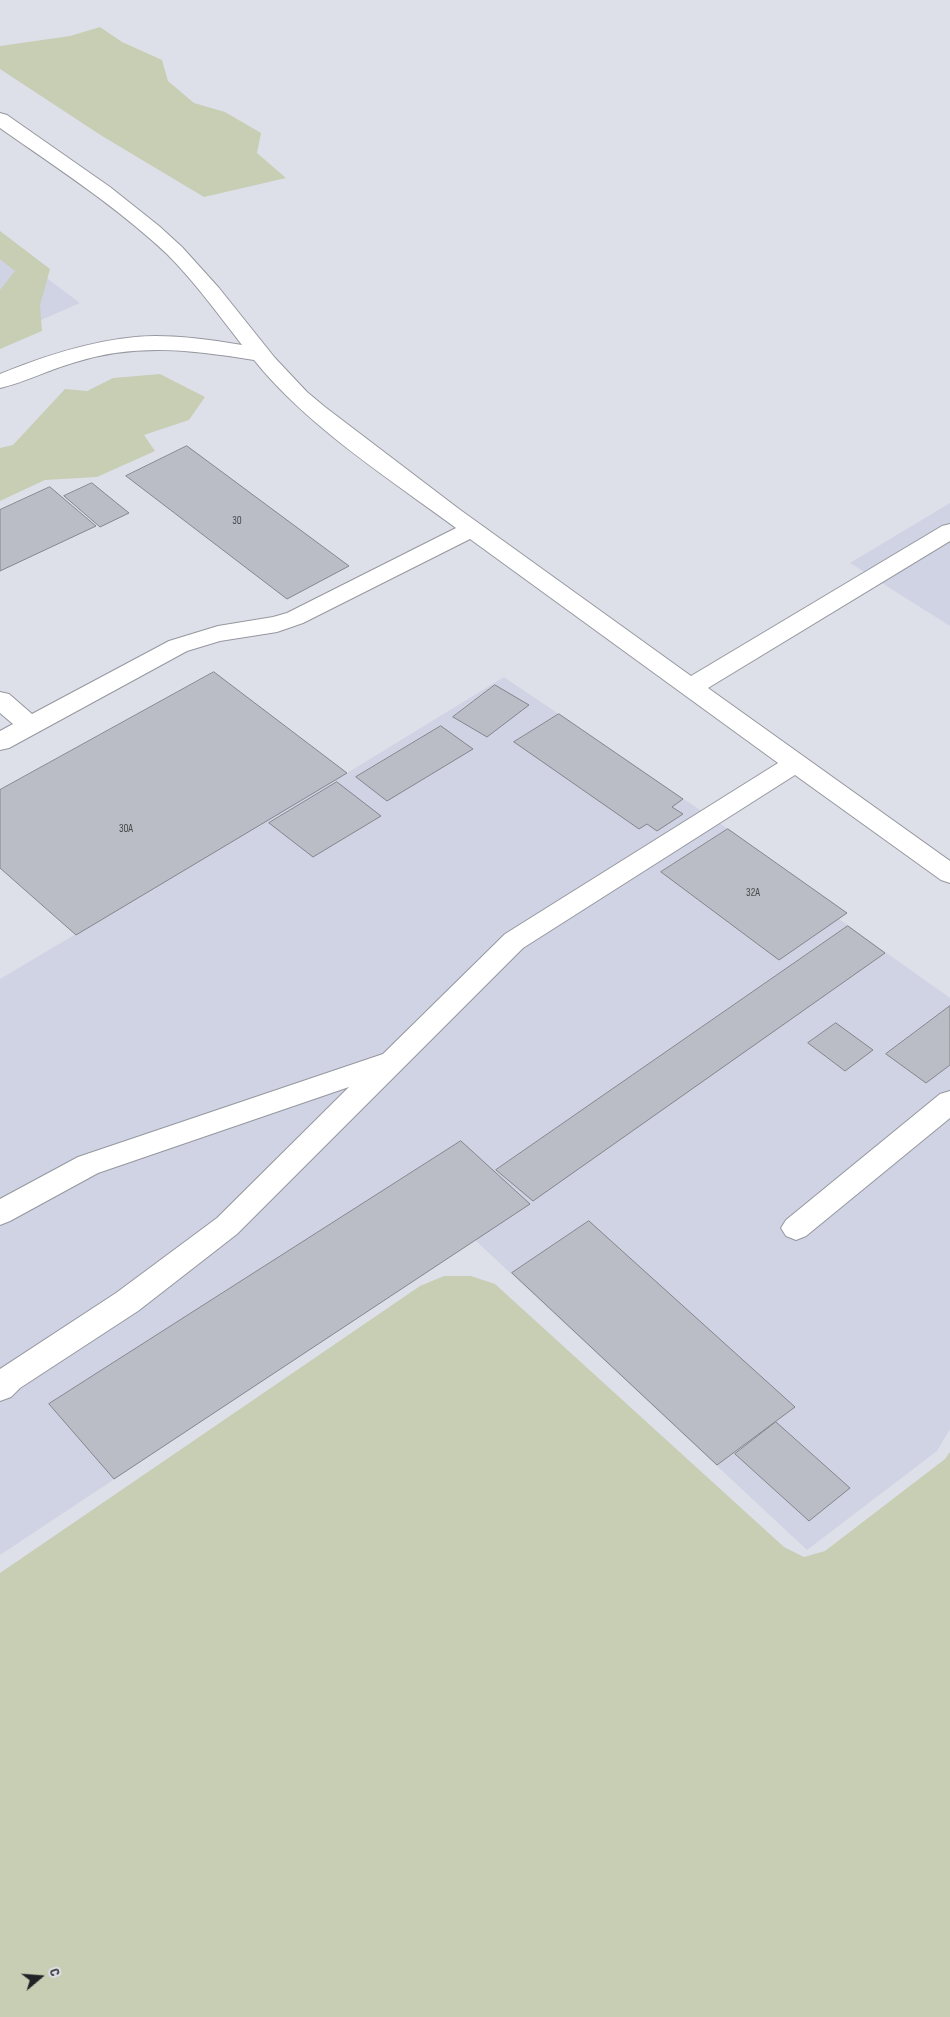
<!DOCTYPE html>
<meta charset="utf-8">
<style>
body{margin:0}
#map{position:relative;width:950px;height:2017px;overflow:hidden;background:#dee0e9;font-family:"Sofia Sans Condensed",sans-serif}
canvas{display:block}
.north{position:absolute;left:15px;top:1952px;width:50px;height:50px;-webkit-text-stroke:4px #dee0e9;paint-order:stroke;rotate:72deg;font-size:14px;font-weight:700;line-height:20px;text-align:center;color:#222326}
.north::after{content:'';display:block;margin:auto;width:18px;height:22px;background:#222326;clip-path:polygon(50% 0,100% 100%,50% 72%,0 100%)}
</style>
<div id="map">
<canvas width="950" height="2017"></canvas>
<div class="north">С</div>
</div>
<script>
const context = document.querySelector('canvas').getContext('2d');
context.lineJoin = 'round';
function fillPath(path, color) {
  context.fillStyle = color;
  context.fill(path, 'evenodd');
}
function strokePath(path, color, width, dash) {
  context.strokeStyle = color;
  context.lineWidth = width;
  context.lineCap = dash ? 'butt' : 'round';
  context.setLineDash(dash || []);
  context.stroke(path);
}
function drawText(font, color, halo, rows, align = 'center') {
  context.font = font + ' "Sofia Sans Condensed",sans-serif';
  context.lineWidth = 4;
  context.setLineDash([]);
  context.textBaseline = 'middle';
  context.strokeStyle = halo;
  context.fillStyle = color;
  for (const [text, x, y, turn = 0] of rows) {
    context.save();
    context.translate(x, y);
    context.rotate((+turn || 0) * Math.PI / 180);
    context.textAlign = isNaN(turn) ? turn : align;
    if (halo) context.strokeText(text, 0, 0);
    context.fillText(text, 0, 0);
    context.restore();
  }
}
fillPath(new Path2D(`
 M0 243 80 303 0 338Z
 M950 503V626L850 563Z
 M504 677 728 829 847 913 839 919 950 998V1429L937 1451 807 1550 475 1240 0 1555V979L347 773Z`), '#cfd3e3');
fillPath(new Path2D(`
 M100 27 122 42 162 60 168 81 194 103 225 112 261 133 257 153 286 178 204 197 102 136 0 69V46L70 36Z
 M0 231 50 269 40 305 42 331 0 349V290L15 271 0 259Z
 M160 374 205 397 189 420 144 435 155 451 97 477 45 480 0 501V448L13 445 65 389 87 391 113 378Z
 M444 1276H471L495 1284 784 1547 804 1557 825 1551 945 1459 950 1452V2017H0V1573L420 1286Z`), '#c7ceb4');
const building = new Path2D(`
 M187 446 349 566 287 599 126 476Z
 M92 483 129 513 100 527 64 496Z
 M50 487 96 526 0 571V510Z
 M214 672 347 773 76 935 0 868V790Z
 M495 685 529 705 487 737 453 717Z
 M559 714 683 799 672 807 683 814 657 831 647 824 639 829 514 742Z
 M441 726 473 749 387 801 356 777Z
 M337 782 381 816 313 857 269 823Z
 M728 829 847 913 779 960 661 872Z
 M848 926 885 953 533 1201 496 1170Z
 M950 1006V1065L926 1083 886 1054Z
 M836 1023 873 1050 845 1071 808 1043Z
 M461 1141 530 1204 114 1479 49 1404Z
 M589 1221 795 1407 717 1465 512 1273Z
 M776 1422 850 1488 809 1521 735 1454Z`);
fillPath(building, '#bbbdc6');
strokePath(building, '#84868d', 1);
const minor = new Path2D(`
 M0 113 7 115 110 187 159 226 182 247 219 288 275 358 307 392 325 407 459 509 691 676 942 526 950 524V541L708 688 950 861V883L941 880 795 775 523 948 237 1234 138 1311 20 1388 11 1397 0 1401V1369L116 1293 217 1218 349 1087 98 1173 10 1221 0 1225V1199L78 1157 383 1054 505 934 778 763 470 539 303 623 277 632 220 641 187 651 9 748 0 750V731L13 724 0 713V692L9 694 32 714 169 641 218 626 273 617 287 613 456 528C388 478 306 425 254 360 191 350 137 343 76 362 50 369 26 382 0 388V374C49 354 102 337 155 336 184 336 213 340 242 345 218 314 195 282 167 254 116 206 57 168 0 128Z
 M950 1091V1118L806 1236 796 1240 786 1236 781 1228 786 1220 940 1094Z`);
strokePath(minor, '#95979f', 2);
fillPath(minor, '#fff');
drawText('11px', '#484a4e', null, [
 ["30",237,521],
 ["30А",126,829],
 ["32А",753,893]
]);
</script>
